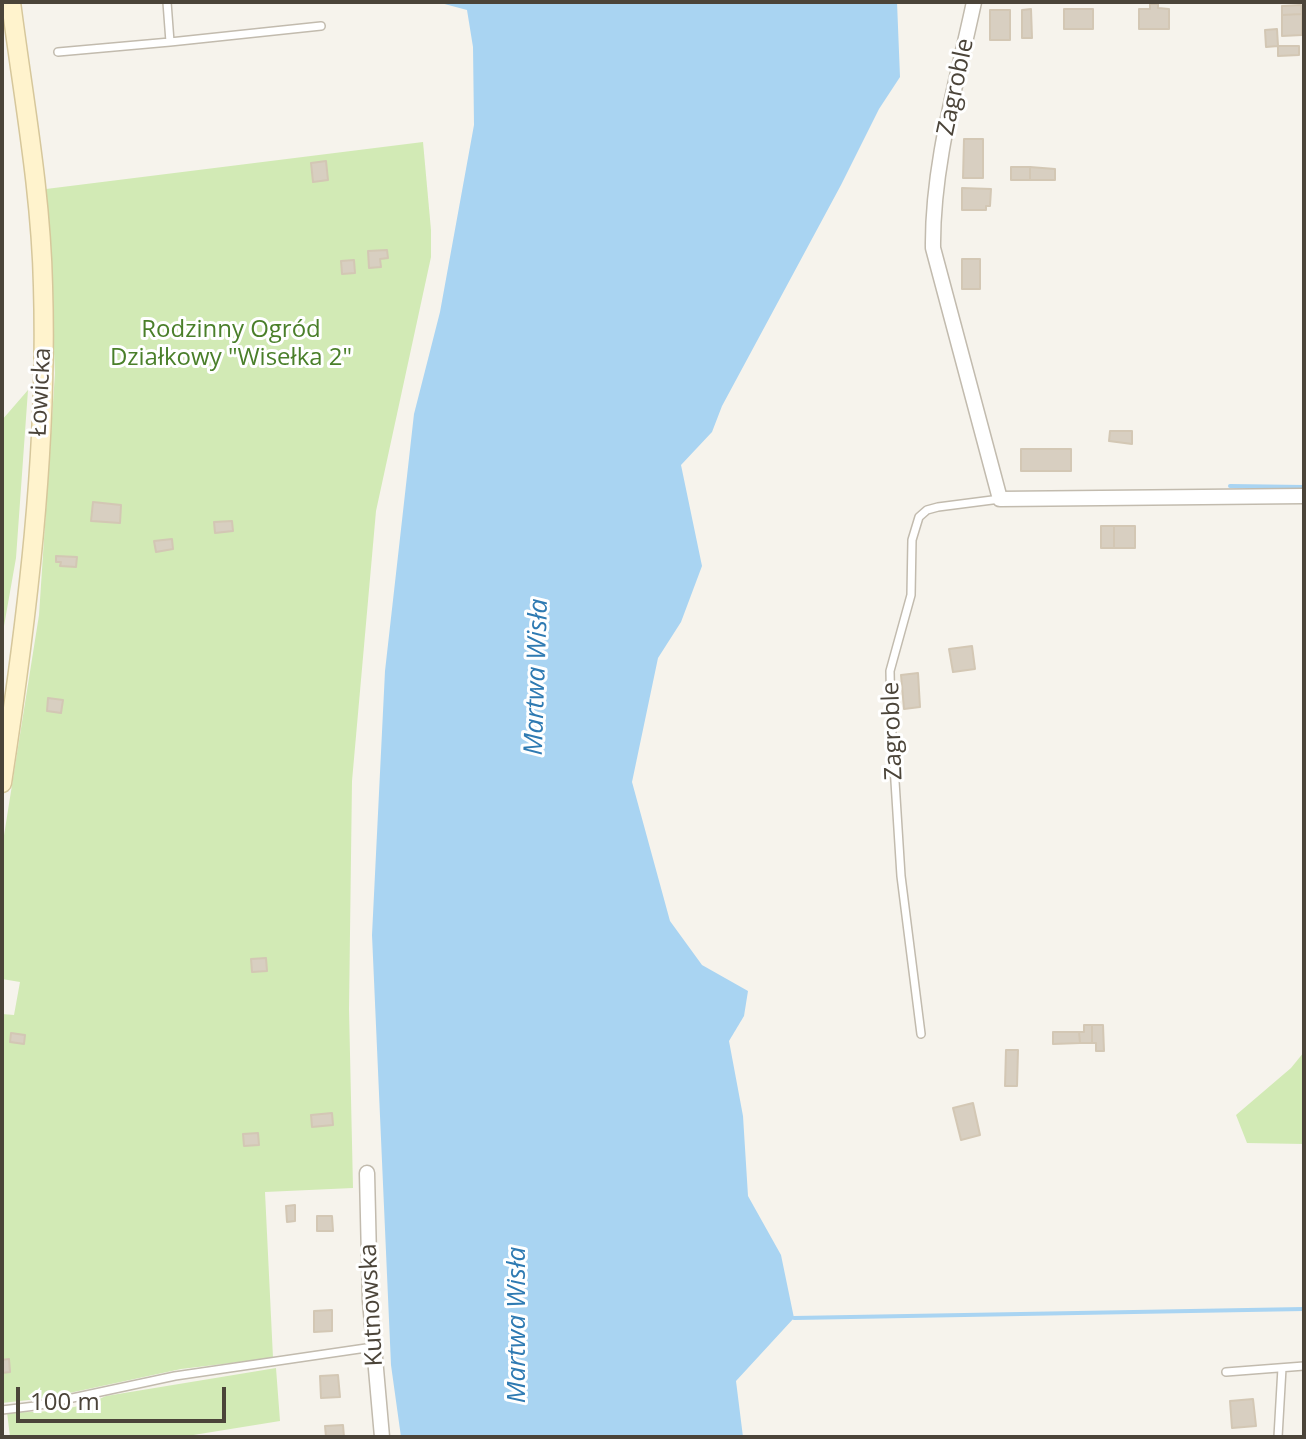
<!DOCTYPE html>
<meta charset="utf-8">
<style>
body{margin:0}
#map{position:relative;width:1306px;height:1439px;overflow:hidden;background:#f6f3ec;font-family:"Open Sans",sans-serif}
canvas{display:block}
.frame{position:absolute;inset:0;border:4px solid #4b4439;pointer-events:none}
.scale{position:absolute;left:16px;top:1387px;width:210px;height:36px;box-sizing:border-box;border:4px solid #4b4439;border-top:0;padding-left:10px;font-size:24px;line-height:28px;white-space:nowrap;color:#4b4439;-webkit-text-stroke:6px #fff;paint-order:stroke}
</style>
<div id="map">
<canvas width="1306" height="1439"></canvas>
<div class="frame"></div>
<div class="scale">100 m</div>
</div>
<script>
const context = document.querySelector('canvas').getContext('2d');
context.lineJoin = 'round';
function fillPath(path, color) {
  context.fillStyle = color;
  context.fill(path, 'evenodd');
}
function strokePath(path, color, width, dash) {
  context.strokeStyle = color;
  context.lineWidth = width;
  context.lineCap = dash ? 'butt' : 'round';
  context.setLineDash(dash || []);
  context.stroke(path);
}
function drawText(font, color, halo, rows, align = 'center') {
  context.font = font + ' "Open Sans",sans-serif';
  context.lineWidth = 6;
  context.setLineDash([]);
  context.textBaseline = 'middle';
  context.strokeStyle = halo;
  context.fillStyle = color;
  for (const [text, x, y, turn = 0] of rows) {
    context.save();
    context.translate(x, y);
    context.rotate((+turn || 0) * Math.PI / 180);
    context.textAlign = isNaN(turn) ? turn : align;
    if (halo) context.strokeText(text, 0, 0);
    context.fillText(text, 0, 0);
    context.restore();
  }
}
fillPath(new Path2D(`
 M423 142 431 230V257L376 511 352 781 349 1009 353 1188 265 1192 273 1358 181 1369 46 1398 2 1403V1014L14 1015 20 982 2 979V848L39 615 55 373 46 189Z
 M28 390 16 558 4 626 2 420Z
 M1304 1052V1144L1247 1143 1236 1115 1291 1068Z
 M276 1368 280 1421 181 1437H10L7 1412C41 1413 75 1411 106 1396Z`), '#d2eab5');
fillPath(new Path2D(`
 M437 2H897L900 77 879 109 841 185 722 406 712 432 681 465 702 566 681 622 658 658 632 782 670 921 702 965 748 991 744 1016 729 1041 743 1116 748 1196 781 1255 794 1318 736 1381 743 1437H401L391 1365 372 935 385 671 414 414 440 312 474 125 473 47 467 10Z`), '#a9d4f2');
strokePath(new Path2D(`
 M1230 486 1304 487
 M794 1318 1304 1309`), '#a9d4f2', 4);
const building = new Path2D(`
 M1150 4H1158V8L1169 9V29H1139V9H1150Z
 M1301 5 1302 14 1282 15V6Z
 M1031 9 1032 38H1022V10Z
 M1064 9H1093V29H1064Z
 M990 10H1010V40H990Z
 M1302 14V35L1282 36V15Z
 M1277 29 1278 46 1266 47 1265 30Z
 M1278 46H1299V55L1278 56Z
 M964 139H983V178H963Z
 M326 161 328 180 313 182 311 163Z
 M1011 167H1030V180H1011Z
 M1030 167 1055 169V180H1030Z
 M962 188 991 189 990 206H986V210H962Z
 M387 250 388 258 380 259 381 267 369 268 368 251Z
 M962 259H980V289H962Z
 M354 260 355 273 342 274 341 261Z
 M1110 431H1132V444L1109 441Z
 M1021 449H1071V471H1021Z
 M93 502 121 505 120 523 91 521Z
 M232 521 233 531 215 533 214 522Z
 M1101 526H1114V548H1101Z
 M1114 526H1135V548H1114Z
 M172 539 173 549 156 552 154 541Z
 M56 556 77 557 76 567 60 566 61 562H56Z
 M972 646 975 669 953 672 949 649Z
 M918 673 920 707 904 709 901 675Z
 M48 698 63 700 61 713 47 711Z
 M266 958 267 971 252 972 251 959Z
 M1084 1025H1092V1043H1080L1079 1032H1084Z
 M1092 1025H1103L1104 1051H1096V1043H1092Z
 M1053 1032H1079L1080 1043 1053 1044Z
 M11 1033 25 1035 24 1044 10 1042Z
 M1006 1050H1018L1017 1086H1005Z
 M973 1103 980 1135 961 1140 953 1108Z
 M332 1113 333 1125 312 1127 311 1115Z
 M258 1133 259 1145 244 1146 243 1134Z
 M295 1205V1221L287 1222 286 1206Z
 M317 1216H332L333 1231H317Z
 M332 1310V1331L314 1332V1311Z
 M9 1359 10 1372 2 1373V1360Z
 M338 1375 340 1397 321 1398 320 1376Z
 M1253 1399 1256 1426 1232 1428 1230 1401Z
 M343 1425 344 1437H326L325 1426Z`);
fillPath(building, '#d8cfc1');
strokePath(building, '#d3c7b4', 2);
const lane = new Path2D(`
 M170 42 321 26
 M58 52 170 42 167 2
 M921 1034 901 876 891 718 890 671 911 595 912 540 919 517 927 510 938 507 1000 499
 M1226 1372 1304 1366
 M2 1410 35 1406 175 1376 373 1347
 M1278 1437 1282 1368`);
const street = new Path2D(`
 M974 2C957 82 932 165 933 248L1000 499 1304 496
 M367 1173 370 1301 382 1437`);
const secondary = new Path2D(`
 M2 783C27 619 48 452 43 286 41 191 23 96 11 2`);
strokePath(lane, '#c2bbae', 10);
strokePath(street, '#c2bbae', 17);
strokePath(secondary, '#d6c79b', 21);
strokePath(lane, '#fff', 7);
strokePath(street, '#fff', 14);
strokePath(secondary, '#fff3cd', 18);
drawText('24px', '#4b4439', '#fff', [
 ["Zagroble",956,87,-78],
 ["Łowicka",41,392,-87],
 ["Zagroble",893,731,-92],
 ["Kutnowska",372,1305,-93]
]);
drawText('24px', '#4a7f2a', '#fff', [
 ["Rodzinny Ogród",231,330],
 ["Działkowy \"Wisełka 2\"",231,358]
]);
drawText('italic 26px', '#2e7ab2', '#fff', [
 ["Martwa Wisła",537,677,-88],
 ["Martwa Wisła",518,1325,-90]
]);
</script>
